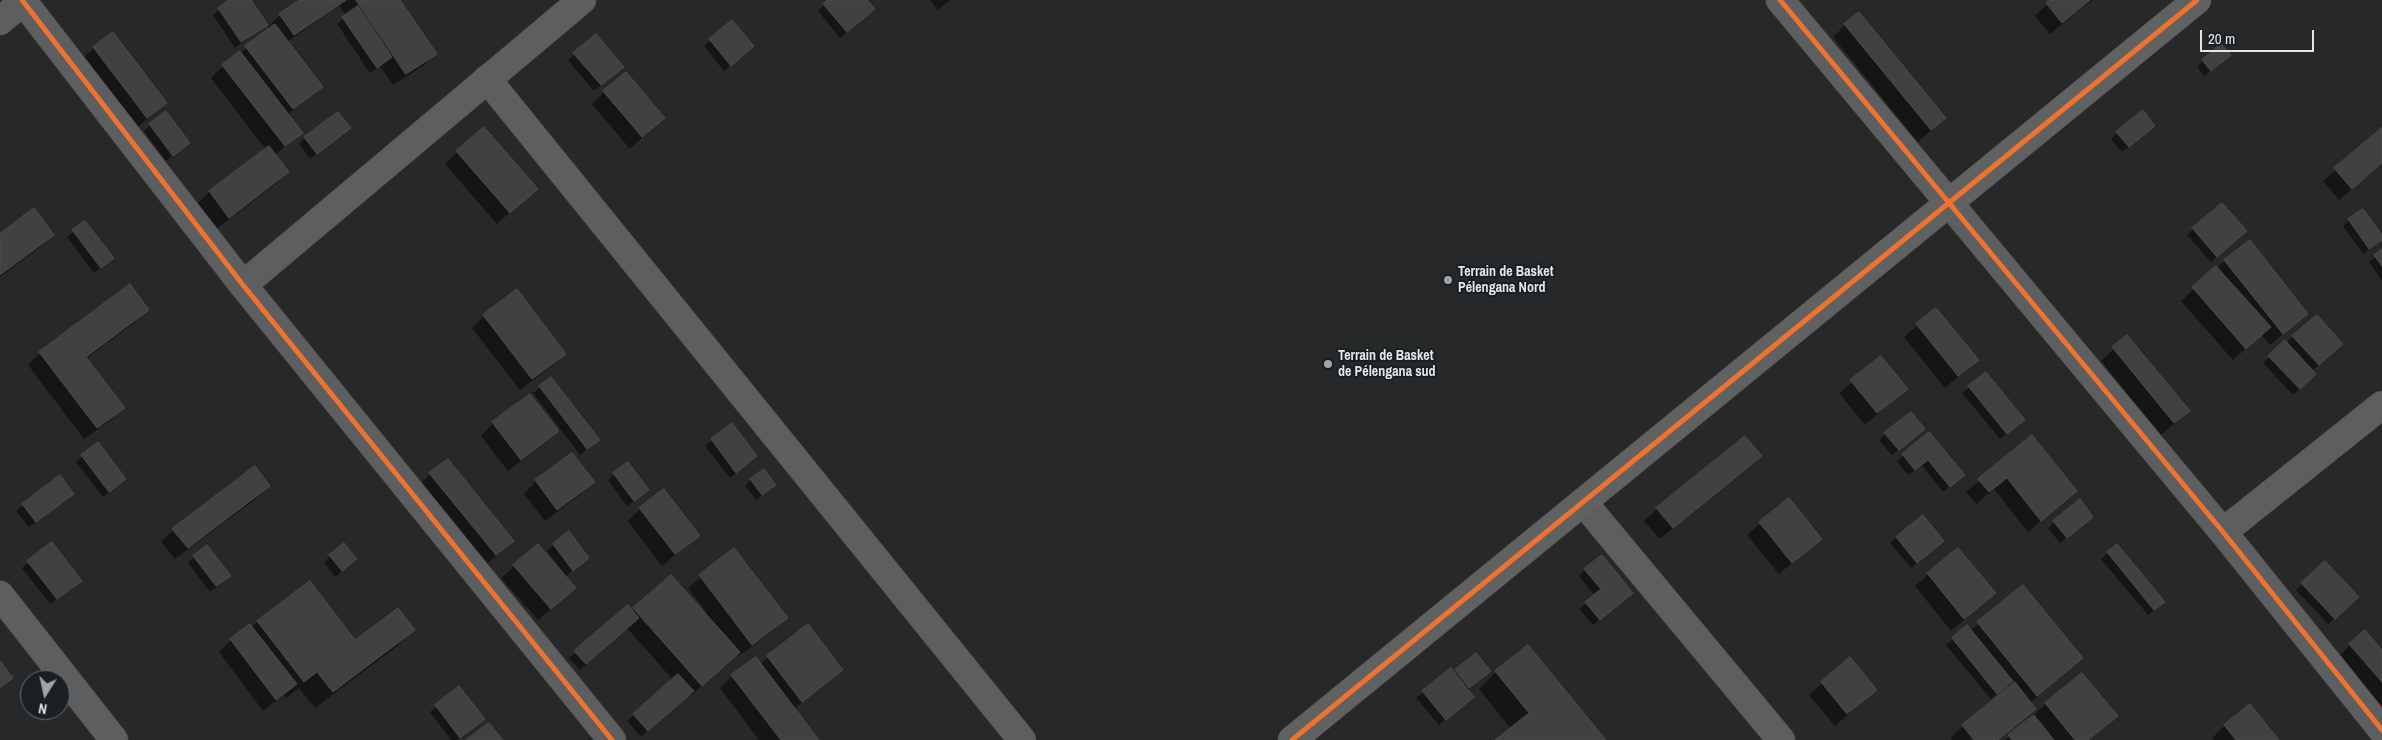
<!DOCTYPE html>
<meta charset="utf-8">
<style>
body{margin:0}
#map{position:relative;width:2382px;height:740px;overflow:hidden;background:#26282a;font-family:"Archivo Narrow",sans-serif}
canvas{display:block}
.north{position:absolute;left:20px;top:670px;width:50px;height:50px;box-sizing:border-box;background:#1a1f22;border:1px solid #6a6f72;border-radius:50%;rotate:190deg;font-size:14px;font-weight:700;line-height:20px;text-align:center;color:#e3e7e9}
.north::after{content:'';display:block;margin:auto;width:18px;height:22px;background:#a1a4a6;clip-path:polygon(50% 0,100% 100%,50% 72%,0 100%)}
.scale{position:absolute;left:2200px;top:30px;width:114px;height:22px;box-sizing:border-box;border:2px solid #e3e7e9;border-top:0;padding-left:6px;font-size:15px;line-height:18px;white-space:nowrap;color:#e3e7e9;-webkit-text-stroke:4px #1a1f22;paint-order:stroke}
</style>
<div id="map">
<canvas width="2382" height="740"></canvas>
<div class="north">N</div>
<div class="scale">20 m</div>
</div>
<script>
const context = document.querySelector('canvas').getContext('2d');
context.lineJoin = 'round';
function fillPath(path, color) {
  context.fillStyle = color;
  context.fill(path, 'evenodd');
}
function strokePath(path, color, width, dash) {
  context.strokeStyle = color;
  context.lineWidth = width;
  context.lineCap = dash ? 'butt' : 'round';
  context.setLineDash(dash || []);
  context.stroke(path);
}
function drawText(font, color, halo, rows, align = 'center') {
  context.font = font + ' "Archivo Narrow",sans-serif';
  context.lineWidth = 4;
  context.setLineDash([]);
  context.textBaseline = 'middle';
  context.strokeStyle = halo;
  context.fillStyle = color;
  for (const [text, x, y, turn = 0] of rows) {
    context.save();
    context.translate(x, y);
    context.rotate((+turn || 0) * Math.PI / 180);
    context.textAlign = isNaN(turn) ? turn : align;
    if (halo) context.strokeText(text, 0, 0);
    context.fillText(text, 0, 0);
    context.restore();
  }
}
fillPath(new Path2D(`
 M231 0H249L266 25 235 48 213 15Z
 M303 0H399L435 54 423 66 393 85 380 66 370 73 337 24 346 16 339 5 287 42 321 87 287 115 301 133 275 155 288 172 276 184 216 229 197 204 209 192 266 150 211 78 223 66 270 30 268 27 280 15Z
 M829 0H865L867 15 840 38 818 11Z
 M930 0H950L938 10Z
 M2051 0H2092L2050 34 2035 16Z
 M732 22 746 52 724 71 704 46Z
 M1845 25 1945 118 1918 142 1833 37Z
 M596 36 616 73 594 91 568 60Z
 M94 48 166 103 134 130 81 60Z
 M2203 61H2223L2204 76 2197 67Z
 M604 92 663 118 630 149 592 104Z
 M150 125 182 148 166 161 144 131Z
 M349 128 310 159 299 144 305 138Z
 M2382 130V164L2339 200 2323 181Z
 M2147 132 2122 152 2111 139 2117 133Z
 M457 152 536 189 497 224 445 164Z
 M2349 220 2382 237V239L2363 254 2343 226Z
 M85 222 106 264 94 273 67 237Z
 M2193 229 2239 237 2211 262 2187 235Z
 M0 235H52L40 247 0 277Z
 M2249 242 2306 314 2270 345 2261 335 2233 360 2181 301 2216 268Z
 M2382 251V281L2369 262Z
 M147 310 135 322 86 359 123 407 111 420 84 439 28 365 40 353Z
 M1936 310 1977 360 1945 388 1904 337Z
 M484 316 564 354 552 366 520 390 472 328Z
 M2316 316 2335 350 2312 371 2314 374 2293 395 2263 363Z
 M2127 337 2188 411 2161 435 2101 361Z
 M1880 358 1906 389 1865 425 1839 393Z
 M1986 374 2017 425 2000 439 1962 393Z
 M551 378 598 440 580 455 533 393Z
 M530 396 557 431 545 443 508 471 481 436 493 423Z
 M731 424 756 456 730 478 705 446Z
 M1923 429 1892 455 1879 440 1885 434Z
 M1929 434 1957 481 1943 492 1922 465 1908 475 1897 461Z
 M2031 437 2076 491 2028 532 1994 489 1976 504 1966 492Z
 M98 444 124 479 103 497 76 462Z
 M572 454 593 482 581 494 545 521 524 494 536 481Z
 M1760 456 1660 539 1644 521 1657 509Z
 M430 474 513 541 483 567 418 486Z
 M614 474 647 490 627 506 608 480Z
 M60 477 66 500 29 527 16 511Z
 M751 480 775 485 756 500 745 486Z
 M269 485 257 498 175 559 161 542 173 530Z
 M1788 500 1820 539 1779 574 1747 535Z
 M640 509 698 536 662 566 628 521Z
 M2054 522H2086L2060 543 2048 528Z
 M1896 537 1937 547 1911 568 1890 543Z
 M538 545 563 574 564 573 547 551 554 545 588 558 565 577 574 588 538 620 501 578Z
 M2117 545 2163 602 2148 615 2101 559Z
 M1958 549 1995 593 1951 631 1915 586Z
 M734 550 786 618 774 630 739 656 737 654 689 697 688 696 641 737 627 721 673 680 627 628 580 670 569 658 631 611 671 576 704 614 706 612 688 588Z
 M330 556 355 559 335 577 324 562Z
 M194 557 229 576 210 592 188 563Z
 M28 562 74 587 50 604 22 568Z
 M2325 563 2351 603 2328 624 2296 590Z
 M1585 570 1625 599 1593 625 1579 609 1595 596 1579 576Z
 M2023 587 2082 658 2030 703 2035 709 1999 740H1952L1950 738 1963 726 2009 688 2006 685 1991 699 1946 645 1967 627 1970 631Z
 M258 622 355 642 413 630 396 647 315 708 299 688 286 698 284 695 263 711 219 652 231 640Z
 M808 626 841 670 794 709 817 740H759L720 688 732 676 760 664Z
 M2350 645 2382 652V709L2338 657Z
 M1528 647 1605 740H1497L1511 729 1479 689 1496 672Z
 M1476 655 1483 677 1467 690 1466 703 1439 725 1416 698 1450 670 1453 673Z
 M1822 683 1876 690 1835 726 1809 695Z
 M459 688 477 725 457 740H451L430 712Z
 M2046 704 2116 716 2089 740H2005Z
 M2250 705 2278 740H2214L2212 738 2224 726Z`), '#0007');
const building = new Path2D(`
 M229 0H251L268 25 241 42 218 8Z
 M300 0H346L294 35 279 14Z
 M356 0H400L437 54 406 74Z
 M827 0H867L875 9 847 32 823 4Z
 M2049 0H2090L2062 23 2046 3Z
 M358 6 392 57 377 68 342 17Z
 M1859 12 1946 118 1931 130 1844 24Z
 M732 20 754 46 731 66 709 39Z
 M275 24 323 87 293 109 245 46Z
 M113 32 167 103 147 118 93 47Z
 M596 34 624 67 601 85 573 53Z
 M2221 44 2231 55 2211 71 2202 60Z
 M240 51 303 133 285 146 222 65Z
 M626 72 665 118 642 137 603 91Z
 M2143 110 2155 126 2129 147 2116 132Z
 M166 111 190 143 173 156 149 124Z
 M338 112 351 128 317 154 304 137Z
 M484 127 538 189 510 213 456 151Z
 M2382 128V163L2352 189 2334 168Z
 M269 146 289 172 229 218 209 191Z
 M2222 203 2247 231 2217 257 2192 228Z
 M34 208 54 235 0 275V234Z
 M2363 209 2382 235V240L2369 249 2348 219Z
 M85 221 114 258 101 268 72 230Z
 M2250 240 2308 314 2283 334 2224 260Z
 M2382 249V266L2374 255Z
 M2216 266 2271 327 2246 349 2192 287Z
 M130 284 149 310 86 357 125 408 97 428 39 352Z
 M517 289 566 354 532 379 483 315Z
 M1936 308 1979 360 1958 376 1916 324Z
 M2317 315 2343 344 2319 365 2292 336Z
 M2127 335 2190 411 2174 423 2112 347Z
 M2285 340 2316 374 2300 389 2268 356Z
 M1881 356 1908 389 1877 413 1850 380Z
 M1986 372 2025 420 2007 434 1968 386Z
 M551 377 600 440 587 449 539 386Z
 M530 394 559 431 521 460 492 422Z
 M1911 412 1925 429 1899 450 1884 433Z
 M732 423 757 456 736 473 711 439Z
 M1929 432 1965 475 1950 487 1928 460 1915 470 1902 454Z
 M2032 435 2077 491 2041 521 2007 478 1989 492 1978 479Z
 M1745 436 1762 456 1673 528 1656 508Z
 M98 442 126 479 109 492 81 455Z
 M572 453 595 482 557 510 535 480Z
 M448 459 514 541 496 555 429 473Z
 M628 462 649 490 634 501 613 473Z
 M255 466 270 486 188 548 172 529Z
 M764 469 776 485 762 495 750 479Z
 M60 475 74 494 36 522 22 504Z
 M664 489 700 536 675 554 639 508Z
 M1789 498 1822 539 1792 563 1759 522Z
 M2080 499 2093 517 2067 538 2053 521Z
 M1923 515 1944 541 1917 563 1896 537Z
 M569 531 589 558 573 571 553 544Z
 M52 542 82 581 57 599 27 561Z
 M344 543 357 559 342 571 329 555Z
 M538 544 576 588 551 609 513 565Z
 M2117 544 2165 602 2154 610 2107 552Z
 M207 545 231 576 216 586 193 556Z
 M734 548 788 618 752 645 699 575Z
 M1958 548 1996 593 1964 619 1927 573Z
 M1602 555 1633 593 1600 620 1585 602 1601 589 1584 569Z
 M2325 561 2359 597 2335 619 2301 583Z
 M671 575 740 652 702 686 633 608Z
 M310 581 355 640 398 608 415 630 333 692 317 672 304 682 257 621Z
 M2023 585 2083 658 2037 696 1977 622Z
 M628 605 639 618 586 664 574 651Z
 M250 624 297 684 276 700 230 639Z
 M808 624 843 670 802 702 767 656Z
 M1967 625 2013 681 1997 694 1952 638Z
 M2365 630 2382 650V682L2349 644Z
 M1528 645 1606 740H1495L1529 713 1495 671Z
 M1476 653 1491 671 1469 688 1455 670Z
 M756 657 819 740H781L731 675Z
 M1850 657 1877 690 1847 714 1821 682Z
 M0 661 13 678 0 688Z
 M1451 668 1474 697 1446 720 1422 691Z
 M2082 673 2118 716 2088 740H2075L2045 703Z
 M678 674 694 691 648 731 633 714Z
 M2015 682 2036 709 1998 740H1974L1962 725Z
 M459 686 485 719 460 738 435 705Z
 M2250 704 2279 740H2236L2224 725Z
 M2034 715 2054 740H2012L2008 735Z
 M489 723 503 740H466Z`);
fillPath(building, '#3f4142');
strokePath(building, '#4a4c4e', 1);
const street = new Path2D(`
 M22 0 243 285 612 740
 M1780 0 2223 532 2382 730
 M0 21 25 0
 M487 79 1022 740
 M243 285 582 0
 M1583 502 1781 740
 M2223 532 2382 405
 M0 595 114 740`);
const secondary = new Path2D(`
 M1292 740 2197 0`);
strokePath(street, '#414344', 29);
strokePath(secondary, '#414344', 29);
strokePath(street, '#5d5e60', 28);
strokePath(secondary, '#606161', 28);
strokePath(new Path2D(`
 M22 0 243 285 612 740
 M1780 0 2223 532 2382 730
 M1292 740 2197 0`), '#ef722f', 5);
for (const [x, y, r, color] of [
 [1448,280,5,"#a1a4a6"],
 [1328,364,5,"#a1a4a6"]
]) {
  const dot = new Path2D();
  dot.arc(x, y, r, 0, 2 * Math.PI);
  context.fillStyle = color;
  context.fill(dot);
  strokePath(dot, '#1a1f22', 2);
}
drawText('bold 14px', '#e3e7e9', '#1a1f22', [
 ["Terrain de Basket",1458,272],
 ["Pélengana Nord",1458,288],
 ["Terrain de Basket",1338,356],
 ["de Pélengana sud",1338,372]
], 'left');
</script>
